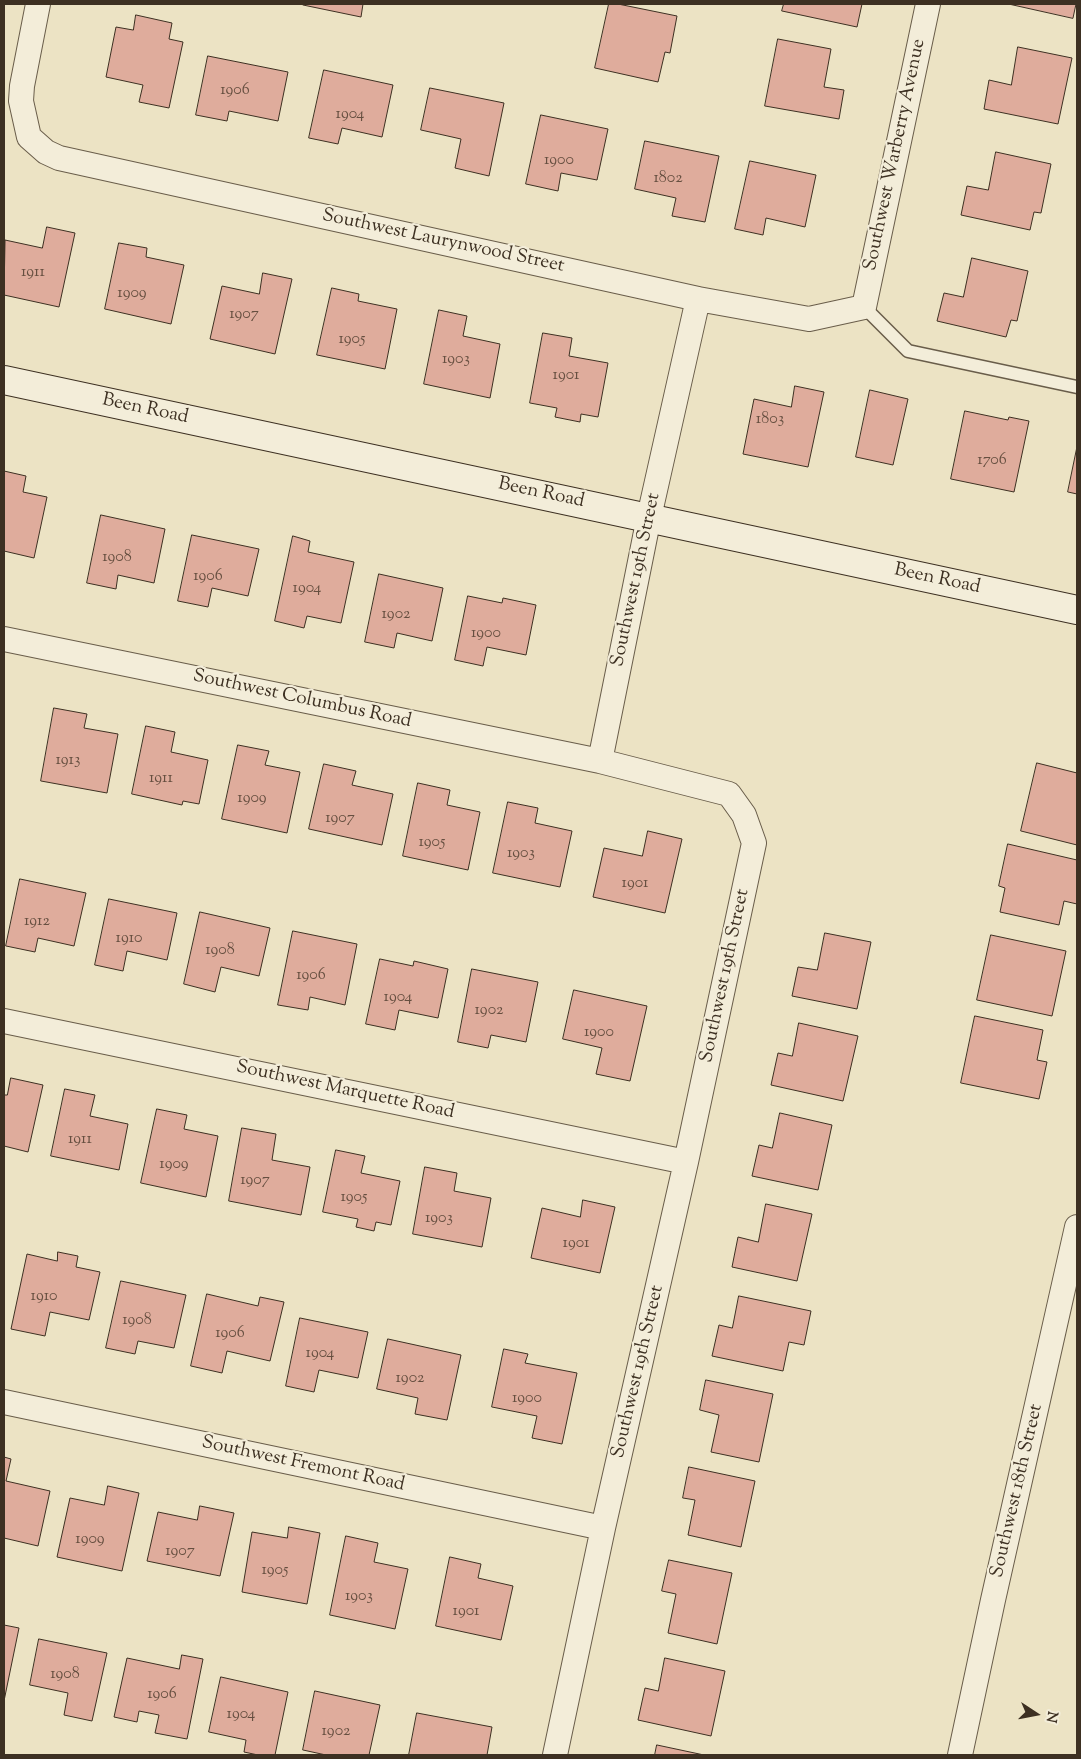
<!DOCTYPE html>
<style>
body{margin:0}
#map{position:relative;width:1081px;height:1759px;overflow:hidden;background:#ece3c4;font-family:"Sorts Mill Goudy",serif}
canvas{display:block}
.frame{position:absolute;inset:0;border:5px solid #3d3022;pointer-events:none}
.north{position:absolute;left:1011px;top:1689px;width:50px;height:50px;-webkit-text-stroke:4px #f3edd9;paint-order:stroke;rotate:101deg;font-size:14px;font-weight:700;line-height:20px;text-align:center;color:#3d3022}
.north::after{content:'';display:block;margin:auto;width:18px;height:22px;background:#3d3022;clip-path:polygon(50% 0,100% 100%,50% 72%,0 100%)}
</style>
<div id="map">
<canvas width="1081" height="1759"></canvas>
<div class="frame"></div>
<div class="north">N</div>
</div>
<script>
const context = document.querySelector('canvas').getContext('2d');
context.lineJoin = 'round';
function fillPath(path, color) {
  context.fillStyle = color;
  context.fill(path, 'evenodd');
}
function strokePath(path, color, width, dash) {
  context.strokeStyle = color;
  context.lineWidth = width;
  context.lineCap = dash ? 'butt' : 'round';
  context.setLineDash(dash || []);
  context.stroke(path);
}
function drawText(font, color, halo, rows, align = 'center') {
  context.font = font + ' "Sorts Mill Goudy",serif';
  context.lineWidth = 4.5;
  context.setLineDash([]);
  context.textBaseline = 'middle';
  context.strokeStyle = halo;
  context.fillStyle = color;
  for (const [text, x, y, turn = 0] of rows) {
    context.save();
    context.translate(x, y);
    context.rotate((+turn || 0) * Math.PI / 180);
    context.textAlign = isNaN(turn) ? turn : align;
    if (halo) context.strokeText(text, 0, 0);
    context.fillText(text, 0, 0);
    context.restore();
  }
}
const building = new Path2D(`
 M303 4H363L361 17 303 5Z
 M609 4H618L677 16 670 53 665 52 658 82 595 68Z
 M784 4H862L857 27 782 11Z
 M1009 4H1076L1073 18Z
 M136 15 172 23 169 39 183 42 169 108 139 102 143 85 106 77 116 27 133 30Z
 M778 39 831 49 824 87 844 90 839 119 765 106Z
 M1018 47 1072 58 1058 124 984 109 989 80 1011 85Z
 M208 56 288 72 278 121 229 111 227 121 196 115Z
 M324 70 393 85 382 137 342 128 338 144 309 138Z
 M430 88 504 103 489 176 455 168 461 139 421 130Z
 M541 115 608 129 597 180 561 173 558 191 526 184Z
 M645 141 719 156 705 222 672 216 676 198 635 189Z
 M996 152 1051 164 1041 213 1034 212 1030 230 961 215 967 186 988 190Z
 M750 161 816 175 805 227 766 218 763 235 735 229Z
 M47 227 75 233 59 307 4 295 5 240 42 248Z
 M119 243 147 248 146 257 184 265 171 324 105 309Z
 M972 258 1028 271 1017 321 1011 320 1006 337 937 321 944 293 963 297Z
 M263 273 292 279 275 354 210 339 222 286 259 294Z
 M332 288 359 294 358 301 397 309 385 369 317 355Z
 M439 310 467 316 463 336 500 344 490 398 424 384Z
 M543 333 572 338 569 356 608 363 598 417 581 414 580 422 555 417 557 408 530 403Z
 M795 386 824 392 808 467 743 454 754 399 791 407Z
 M870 390 908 399 893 465 856 457Z
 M965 411 1008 420 1009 417 1029 421 1014 492 951 479Z
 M1077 447V494L1068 492Z
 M4 471 26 476 23 492 47 497 34 558 4 551Z
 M101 515 165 529 154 583 118 575 116 589 87 583Z
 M192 535 259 549 248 596 212 588 208 607 178 601Z
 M293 536 310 541 308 552 354 562 341 623 307 616 304 628 275 621Z
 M379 574 443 588 432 641 397 633 394 648 365 642Z
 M468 596 502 603 503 598 536 605 526 655 487 647 483 666 455 660Z
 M54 708 87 714 84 728 118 734 107 793 41 781Z
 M146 726 175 732 171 752 208 760 199 804 183 801 182 805 132 794Z
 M238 745 269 751 265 765 300 772 287 833 222 819Z
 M1037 763 1077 773V845L1021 831Z
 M324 764 356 771 352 785 393 794 382 845 309 829Z
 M418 783 450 790 447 805 480 812 468 870 403 856Z
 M508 802 538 808 535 823 572 831 560 887 493 873Z
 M648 831 682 839 665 913 593 897 604 848 642 856Z
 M1008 844 1077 860V904L1064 901 1059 925 1000 912 1005 888 999 886Z
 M20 879 86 893 74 946 38 938 35 952 6 946Z
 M109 899 177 913 167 960 127 951 123 971 95 965Z
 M200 912 270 928 259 976 221 967 215 992 184 984Z
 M293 931 357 944 345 1005 310 997 308 1010 278 1005Z
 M825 933 871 942 857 1009 792 996 798 967 817 970Z
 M991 935 1066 951 1052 1016 977 1000Z
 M380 959 413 966 414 961 448 969 438 1018 399 1010 395 1030 366 1024Z
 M472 969 538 982 526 1042 491 1035 488 1048 458 1042Z
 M574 990 647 1006 630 1081 596 1074 602 1048 563 1039Z
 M975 1016 1043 1030 1037 1060 1047 1062 1039 1099 961 1083Z
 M799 1023 858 1036 843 1101 771 1085 778 1053 792 1056Z
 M11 1078 43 1085 28 1152 4 1146V1095H7Z
 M65 1089 95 1095 90 1116 128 1124 119 1170 51 1156Z
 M157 1109 187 1115 184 1129 218 1136 206 1197 141 1183Z
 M780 1113 832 1125 818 1190 752 1176 759 1145 772 1148Z
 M242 1128 276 1134 272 1160 310 1167 301 1215 229 1201Z
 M336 1150 365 1156 361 1173 400 1181 391 1225 376 1222 374 1231 356 1227 358 1219 323 1212Z
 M425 1167 457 1173 454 1191 491 1198 482 1247 413 1234Z
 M583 1200 615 1207 600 1273 531 1258 542 1208 580 1217Z
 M766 1204 812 1214 797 1281 732 1267 738 1237 758 1242Z
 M58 1252 78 1256 76 1267 100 1272 89 1320 50 1312 45 1336 11 1329 27 1254 57 1261Z
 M121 1281 186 1295 174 1348 138 1341 135 1354 106 1348Z
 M207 1294 258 1306 260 1297 284 1302 270 1361 227 1351 222 1373 191 1366Z
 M739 1296 811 1311 804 1345 789 1342 783 1371 712 1356 719 1325 732 1328Z
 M300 1318 368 1332 358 1378 319 1370 314 1392 286 1386Z
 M388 1339 461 1355 447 1420 415 1414 418 1398 377 1389Z
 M504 1349 528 1354 525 1363 577 1373 562 1444 532 1438 537 1416 492 1407Z
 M706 1380 773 1394 759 1462 711 1452 719 1415 700 1410Z
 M4 1457 11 1459 6 1481 50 1491 38 1546 4 1538Z
 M689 1467 755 1481 741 1547 688 1535 695 1500 683 1498Z
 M108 1486 139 1493 122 1571 57 1557 70 1498 104 1505Z
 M200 1506 234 1513 220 1576 147 1561 158 1512 197 1520Z
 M289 1527 320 1533 307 1604 242 1592 252 1532 287 1538Z
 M346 1536 378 1543 374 1562 408 1569 395 1629 330 1615Z
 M450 1557 481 1564 478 1578 513 1586 501 1640 436 1626Z
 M669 1560 732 1573 717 1644 668 1633 676 1594 662 1591Z
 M4 1625 19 1628 4 1701Z
 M39 1639 107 1653 92 1721 64 1715 68 1693 30 1685Z
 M182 1655 203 1659 187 1739 155 1733 159 1715 139 1711 137 1722 114 1717 127 1658 179 1669Z
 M665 1658 725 1671 711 1736 638 1720 645 1688 658 1691Z
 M221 1677 288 1692 275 1755H258L244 1752 246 1740 209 1732Z
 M315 1691 380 1705 369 1755H326L303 1750Z
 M417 1713 492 1727 487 1755H409Z
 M657 1745 704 1755H655Z`);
fillPath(building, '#dfac9c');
strokePath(building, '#3d3022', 1);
const lane = new Path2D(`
 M864 307 908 351 1077 387`);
const street = new Path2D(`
 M38 4 22 86 21 101 29 137 46 152 59 158 698 299 809 319 864 307 928 4
 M4 639 600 761 729 794 744 815 754 843 686 1162 603 1528 555 1755
 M600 761 649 517 698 299
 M4 1021 686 1162
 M4 1402 603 1528
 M960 1755 993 1600 1077 1227`);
const secondary = new Path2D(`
 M4 380 1077 610`);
strokePath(lane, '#695d4a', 15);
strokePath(street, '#695d4a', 26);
strokePath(secondary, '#3d3022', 30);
strokePath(lane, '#f3edd9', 12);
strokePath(street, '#f3edd9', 24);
strokePath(secondary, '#f3edd9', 28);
drawText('16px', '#664f40', null, [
 ["1906",235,91],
 ["1904",350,115],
 ["1900",559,161],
 ["1802",668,179],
 ["1911",33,273],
 ["1909",132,294],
 ["1907",244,315],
 ["1905",352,340],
 ["1903",456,360],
 ["1901",566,376],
 ["1803",770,420],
 ["1706",992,461],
 ["1908",117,558],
 ["1906",208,577],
 ["1904",307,589],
 ["1902",396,615],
 ["1900",486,634],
 ["1913",68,761],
 ["1911",161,779],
 ["1909",252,799],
 ["1907",340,819],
 ["1905",432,843],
 ["1903",521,854],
 ["1901",635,884],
 ["1912",37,922],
 ["1910",129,939],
 ["1908",220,951],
 ["1906",311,976],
 ["1904",398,998],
 ["1902",489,1011],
 ["1900",599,1033],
 ["1911",80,1140],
 ["1909",174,1165],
 ["1907",255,1181],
 ["1905",354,1198],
 ["1903",439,1219],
 ["1901",576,1244],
 ["1910",44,1297],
 ["1908",137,1321],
 ["1906",230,1334],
 ["1904",320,1354],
 ["1902",410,1379],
 ["1900",527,1399],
 ["1909",90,1540],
 ["1907",180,1552],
 ["1905",275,1571],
 ["1903",359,1597],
 ["1901",466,1612],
 ["1908",65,1675],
 ["1906",162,1695],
 ["1904",241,1715],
 ["1902",336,1732]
]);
drawText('19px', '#3d3022', '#f3edd9', [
 ["Southwest Warberry Avenue",896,155,-78],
 ["Southwest Laurynwood Street",443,242,12],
 ["Been Road",145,410,12],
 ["Been Road",541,494,12],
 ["Southwest 19th Street",637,580,-78],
 ["Been Road",937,580,12],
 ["Southwest Columbus Road",302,700,12],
 ["Southwest 19th Street",726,976,-78],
 ["Southwest Marquette Road",345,1091,12],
 ["Southwest 19th Street",639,1372,-77],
 ["Southwest Fremont Road",303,1465,12],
 ["Southwest 18th Street",1018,1491,-77]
]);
</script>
